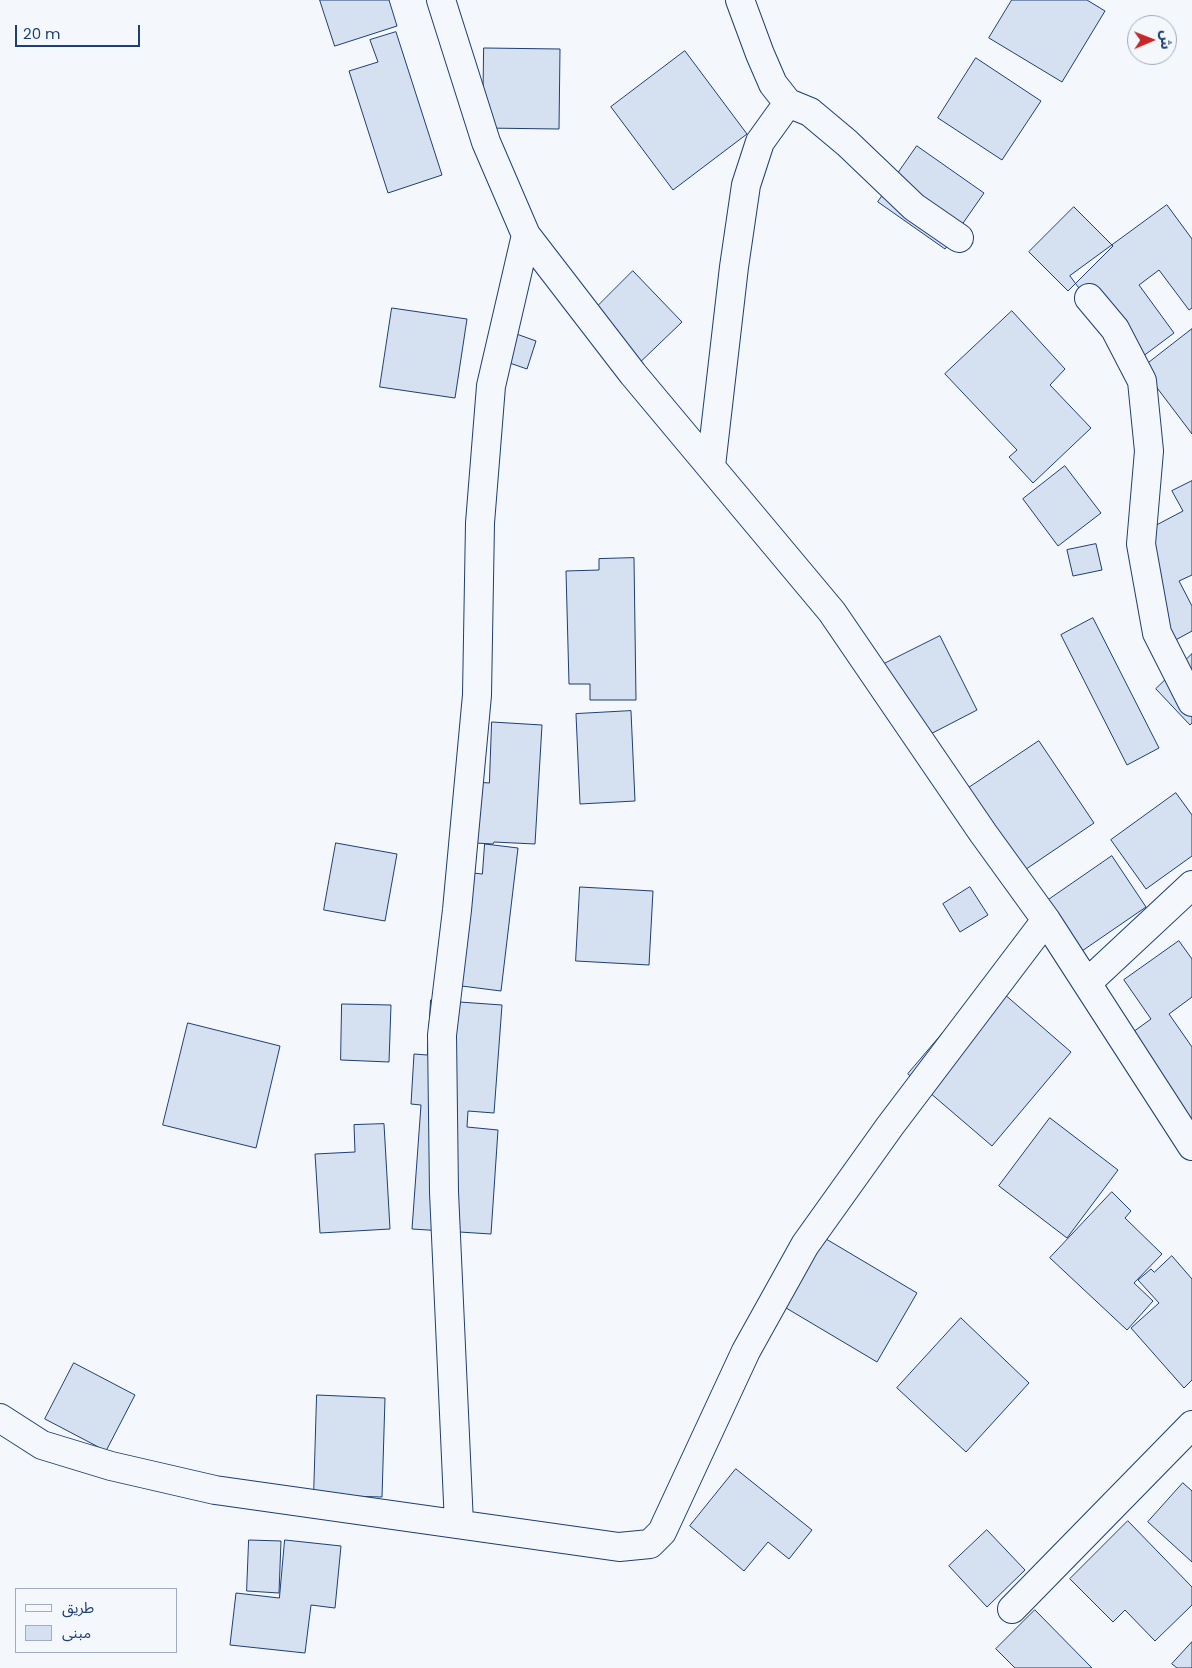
<!DOCTYPE html>
<meta charset="utf-8">
<style>
body{margin:0}
#map{position:relative;width:1192px;height:1668px;overflow:hidden;background:#f4f7fb;font-family:Poppins,"Noto Sans Arabic",sans-serif}
canvas{display:block}
.legend{position:absolute;left:15px;top:1588px;width:162px;height:65px;box-sizing:border-box;background:#f4f7fb;border:1px solid #9eadc5;margin:0;padding:6px 9px;list-style:none;font-size:15px;color:#1d3f73}
.legend li{display:flex;align-items:center;gap:10px;height:25px}
.legend b{width:25px;border:1px solid #9eadc5}
.north{position:absolute;left:1127px;top:15px;width:50px;height:50px;box-sizing:border-box;background:#f4f7fb;border:1px solid #9eadc5;border-radius:50%;rotate:89deg;font-size:14px;font-weight:700;line-height:20px;text-align:center;color:#1d3f73}
.north::after{content:'';display:block;margin:auto;width:18px;height:22px;background:#c62828;clip-path:polygon(50% 0,100% 100%,50% 72%,0 100%)}
.scale{position:absolute;left:15px;top:25px;width:125px;height:22px;box-sizing:border-box;border:2px solid #1d3f73;border-top:0;padding-left:6px;font-size:15px;line-height:18px;white-space:nowrap;color:#1d3f73;-webkit-text-stroke:4px #f4f7fb;paint-order:stroke}
</style>
<div id="map">
<canvas width="1192" height="1668"></canvas>
<ul class="legend">
<li><b style="height:6px;background:#f4f7fb"></b>طريق</li>
<li><b style="height:14px;background:#d5e0f0"></b>مبنى</li>
</ul>
<div class="north">ش</div>
<div class="scale">20 m</div>
</div>
<script>
const context = document.querySelector('canvas').getContext('2d');
context.lineJoin = 'round';
function fillPath(path, color) {
  context.fillStyle = color;
  context.fill(path, 'evenodd');
}
function strokePath(path, color, width, dash) {
  context.strokeStyle = color;
  context.lineWidth = width;
  context.lineCap = dash ? 'butt' : 'round';
  context.setLineDash(dash || []);
  context.stroke(path);
}
const building = new Path2D(`
 M320 0H389L397 26 335 46Z
 M1012 0H1087L1105 11 1062 82 989 38Z
 M396 32 442 175 388 193 349 71 378 62 370 40Z
 M484 48 560 49 559 129 483 128Z
 M685 51 747 134 673 190 611 107Z
 M976 58 1041 101 1002 160 938 118Z
 M917 146 984 193 945 249 878 202Z
 M1167 205 1192 239V308L1189 310 1159 270 1139 285 1174 333 1134 363 1070 276Z
 M1074 207 1113 246 1068 291 1029 252Z
 M633 271 682 322 632 370 584 320Z
 M392 308 467 319 455 398 380 387Z
 M1012 311 1065 369 1050 385 1091 428 1033 483 1009 457 1017 450 945 374Z
 M1192 329V434L1142 368Z
 M511 332 536 341 527 369 501 360Z
 M1065 466 1101 513 1058 546 1023 499Z
 M1192 481V575L1179 581 1192 606V631L1159 649 1128 540 1183 511 1172 491Z
 M1096 544 1102 570 1073 576 1067 550Z
 M634 558 636 700H590V684H569L566 571 599 570V559Z
 M1093 618 1159 748 1127 765 1061 635Z
 M940 636 977 710 919 740 882 665Z
 M1192 654V723L1190 725 1156 689Z
 M631 711 635 801 580 804 576 714Z
 M492 722 542 725 535 844 494 842 493 844 458 842 462 781 489 783Z
 M1039 741 1094 823 1013 878 958 795Z
 M1176 793 1192 815V856L1146 889 1111 840Z
 M336 843 397 854 385 921 324 910Z
 M485 844 518 848 501 991 446 984 455 871 482 874Z
 M1112 856 1146 907 1066 962 1031 912Z
 M580 887 653 891 649 965 576 961Z
 M970 887 988 915 960 932 943 904Z
 M1179 941 1192 959V997L1169 1014 1192 1047V1135L1115 1045 1151 1019 1124 980Z
 M988 980 1071 1052 992 1146 908 1074Z
 M431 1000 502 1005 494 1113 468 1111 467 1127 498 1130 491 1234 412 1229 421 1105 411 1104 414 1054 427 1055Z
 M342 1004 391 1005 389 1062 341 1060Z
 M188 1023 280 1046 256 1148 163 1125Z
 M1050 1118 1118 1170 1067 1238 999 1186Z
 M384 1124 390 1229 320 1233 315 1154 355 1152 354 1125Z
 M1112 1192 1131 1211 1125 1218 1162 1254 1134 1283 1153 1301 1127 1330 1050 1258Z
 M816 1233 917 1293 877 1362 776 1302Z
 M1172 1256 1192 1279V1380L1184 1388 1131 1328 1159 1303 1138 1280 1151 1269 1154 1272Z
 M961 1318 1029 1383 966 1452 897 1388Z
 M74 1363 135 1395 106 1451 45 1419Z
 M317 1395 385 1398 382 1497 314 1495Z
 M736 1469 812 1530 789 1559 768 1542 744 1571 690 1526Z
 M1183 1483 1192 1491V1562L1148 1522Z
 M1128 1521 1192 1587V1605L1155 1641 1125 1610 1113 1622 1070 1579Z
 M987 1530 1025 1570 987 1607 949 1566Z
 M249 1540 281 1541 279 1593 247 1591Z
 M285 1540 341 1546 335 1608 311 1605 305 1653 230 1645 236 1593 279 1598Z
 M1035 1610 1092 1668H1015L996 1649Z
 M1192 1642V1668H1177L1172 1664Z`);
fillPath(building, '#d5e0f0');
strokePath(building, '#1d3f73', 1);
const minor = new Path2D(`
 M441 0 486 142 526 235 633 374 832 612 983 833 1046 920 1192 1146
 M740 0 760 54 773 84 788 103 810 112 847 143 914 207 959 238
 M1089 298 1115 329 1142 381 1149 451 1141 544 1157 633 1192 702
 M711 466 734 267 746 185 760 142 788 103
 M1087 983 1192 885
 M0 1418 42 1445 111 1466 215 1490 619 1547 650 1544 662 1532 746 1351 805 1245 890 1126 1046 920
 M459 1524 444 1192 442 1035 457 910 477 695 480 523 491 386 526 235
 M1012 1609 1192 1425`);
strokePath(minor, '#1d3f73', 30);
strokePath(minor, '#f4f7fb', 28);
</script>
